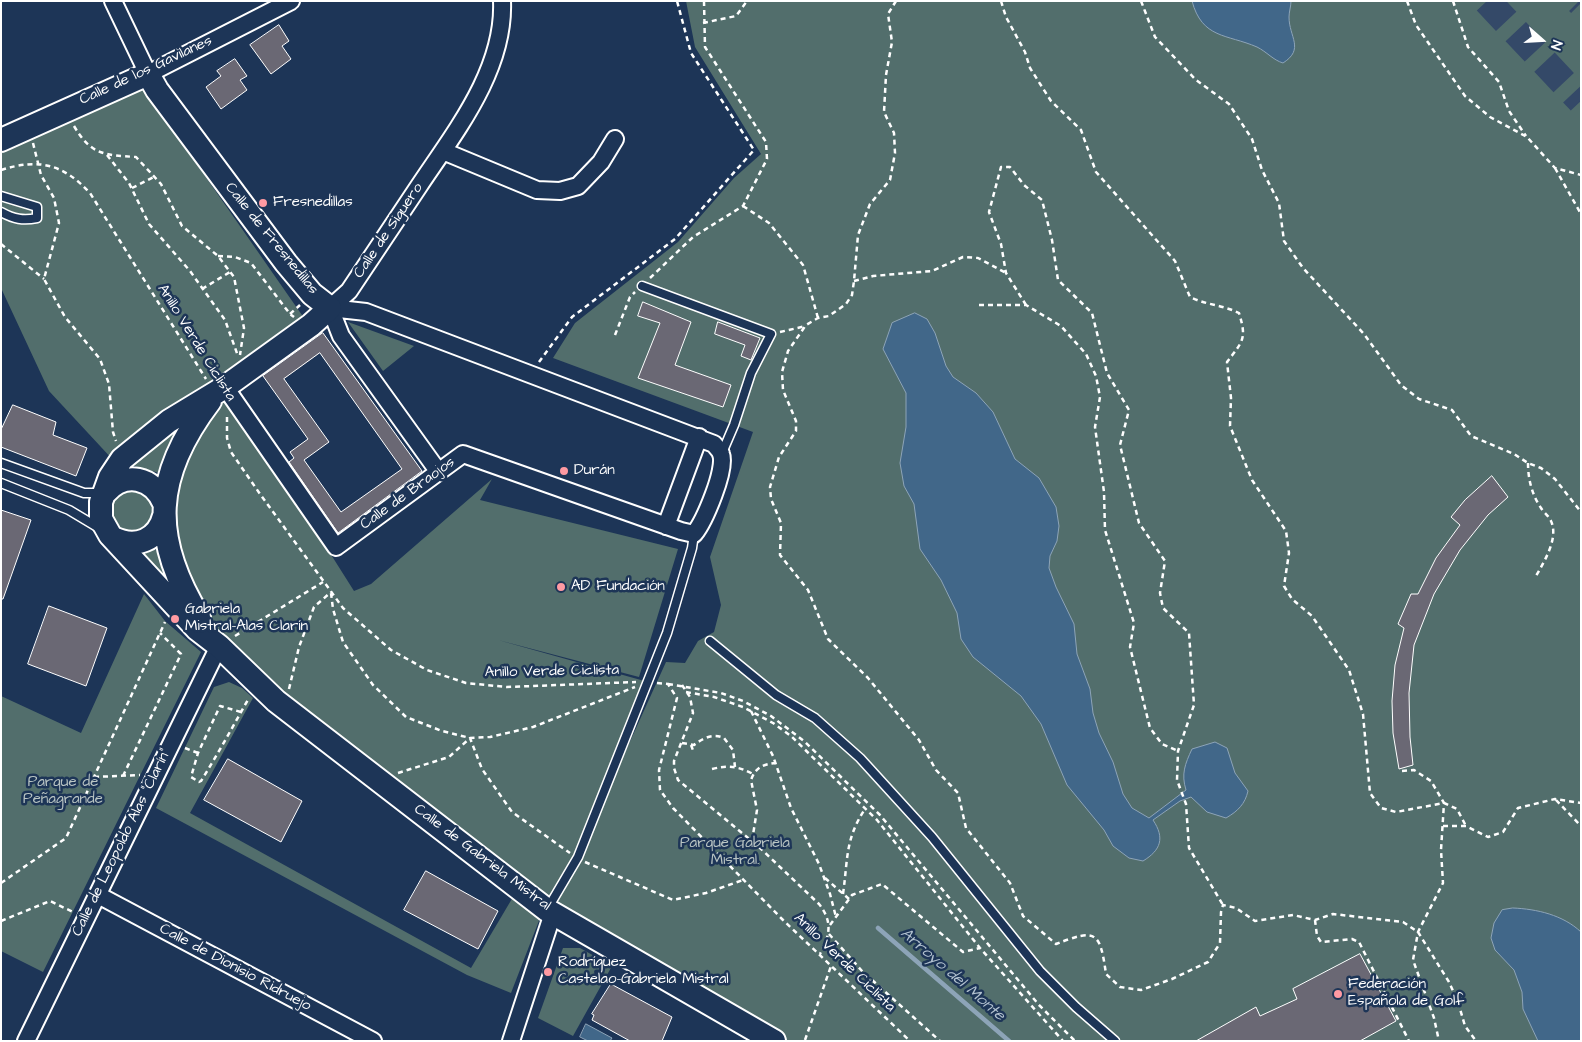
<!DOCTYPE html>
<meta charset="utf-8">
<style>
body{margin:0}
#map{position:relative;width:1582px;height:1042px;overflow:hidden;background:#1d3557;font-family:"Architects Daughter",sans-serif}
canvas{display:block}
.frame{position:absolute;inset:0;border:2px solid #fff;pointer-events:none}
.north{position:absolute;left:1517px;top:15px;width:50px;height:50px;-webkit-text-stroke:4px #1d3557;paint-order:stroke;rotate:109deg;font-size:14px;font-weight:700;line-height:20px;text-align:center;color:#fff}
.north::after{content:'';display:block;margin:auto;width:18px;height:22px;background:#fff;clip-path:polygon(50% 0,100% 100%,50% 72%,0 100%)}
</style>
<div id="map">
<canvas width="1582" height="1042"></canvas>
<div class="frame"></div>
<div class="north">N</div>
</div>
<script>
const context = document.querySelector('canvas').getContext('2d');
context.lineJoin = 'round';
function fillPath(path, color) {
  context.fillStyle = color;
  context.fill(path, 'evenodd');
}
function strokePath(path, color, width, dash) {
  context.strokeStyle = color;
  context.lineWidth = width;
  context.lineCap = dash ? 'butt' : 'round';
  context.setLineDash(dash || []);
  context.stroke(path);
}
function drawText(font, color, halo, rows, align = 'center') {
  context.font = font + ' "Architects Daughter",sans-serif';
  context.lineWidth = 5;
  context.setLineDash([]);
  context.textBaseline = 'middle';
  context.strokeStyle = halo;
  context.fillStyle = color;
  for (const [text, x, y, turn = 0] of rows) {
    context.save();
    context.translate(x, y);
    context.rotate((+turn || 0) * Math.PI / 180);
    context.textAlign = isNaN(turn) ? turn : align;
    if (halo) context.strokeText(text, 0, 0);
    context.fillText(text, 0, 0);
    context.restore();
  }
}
fillPath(new Path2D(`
 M686 1H1581V1041H784L553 913 574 865 547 910 219 646 181 573 170 495 183 459 225 387 354 591 371 584 492 479 480 500 678 549 639 677 498 640 648 682 588 834 666 662 685 663 698 641 714 632 721 605 710 557 753 432 553 358 575 323 678 242 734 178 761 154 695 47Z
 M141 84 304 318 114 461 49 391 1 288V144Z
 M348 322 414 346 383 371Z
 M174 431 177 432 159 473 131 465Z
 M142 488 157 508 148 531 117 532 108 503 112 495Z
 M154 549 160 553 174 588 140 556Z
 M144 594 165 621 201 652 43 972 1 951V696L81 733Z
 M229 682 242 688 253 698 190 813 471 968 513 897 540 918 511 993 467 975 156 808 214 687Z
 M563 948H580L612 966 573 1036 538 1018Z`), '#526e6c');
const water = new Path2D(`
 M1192 1H1291C1291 6 1289 12 1289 17 1289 37 1305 49 1283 63 1273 60 1267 52 1257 47 1227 34 1202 39 1192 1Z
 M915 313 927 319 935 333 946 366 953 377 976 393 993 412 1015 459 1039 478 1056 507 1059 526 1057 541 1050 556 1049 568 1056 587 1074 624 1077 654 1090 689 1093 713 1099 733 1113 762 1123 794 1132 808 1149 818 1186 790C1181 774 1185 764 1192 749L1215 742 1227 748 1235 773 1248 791C1245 804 1238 811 1226 818L1207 812 1191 797 1180 801 1153 820C1165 838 1161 850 1143 861L1129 858 1113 846 1104 830 1067 785 1041 724 1021 696 973 657 961 639 957 613 941 580 920 549 914 504 904 486 900 463 906 427V393L883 349 892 323Z
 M1513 908C1537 909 1563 915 1581 932V1041H1538L1523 1009 1522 992 1514 970 1495 950 1491 938 1494 923 1502 910Z
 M586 1024 612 1038 610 1041H588L580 1037Z`);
fillPath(water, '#416789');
strokePath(water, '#8da4b8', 1);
strokePath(new Path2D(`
 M878 928 1009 1041`), '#8da4b8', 4.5);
const building = new Path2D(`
 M279 25 289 41 282 46 291 59 271 74 250 45Z
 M235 59 247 76 240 80 247 90 221 109 206 87 221 76 217 71Z
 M643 302 691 322 675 365 731 385 723 407 638 378 660 323 638 316Z
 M718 322 760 338 751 360 741 356 745 345 715 334Z
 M323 333 422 471 338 533 289 462 294 458 290 452 308 439 263 376ZM320 353 402 469 341 512 304 460 329 442 284 379Z
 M13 405 56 422 53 435 87 448 76 476 1 447V430Z
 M1492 476 1508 497 1488 515 1460 550 1434 594 1414 645 1409 693 1410 737 1413 765 1399 769 1393 733 1392 701 1395 665 1404 628 1398 624 1411 594H1418L1436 558 1460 525 1451 517 1465 500Z
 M1 510 31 520 3 599H1Z
 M49 606 107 628 86 686 28 664Z
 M228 759 302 801 281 842 204 800Z
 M426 871 498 911 478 949 404 910Z
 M1360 954 1396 1021 1360 1041H1196L1256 1007 1260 1016 1297 999 1293 989Z
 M611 984 672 1017 662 1041H630L592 1020 594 1015 592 1014Z`);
fillPath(building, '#6a6874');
strokePath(building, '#fff', 1);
strokePath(new Path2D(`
 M1487 1 1581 101
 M1579 1 1581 3`), '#344968', 28, [28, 14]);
const lane = new Path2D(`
 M1 196 37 207V218C23 221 14 219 1 212
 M642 286 771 334 751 373 734 425 722 453
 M1 463 84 493H101
 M1 483 69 510 99 528
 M710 641 776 695 815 718 860 758 932 837 1040 971 1076 1007 1115 1041
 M548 908 578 857 667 633 692 548 694 534`);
const street = new Path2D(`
 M113 1 148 74 291 1
 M443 151 537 190 560 191 578 186 601 162 615 139
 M330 308 349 291C372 256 396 221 419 186 455 132 505 70 502 1
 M330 308 341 336 438 471
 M225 387 336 547 463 454 681 531 694 534C704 522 727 469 721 454 720 450 716 447 714 444L366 312 330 308
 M666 526 699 437
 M98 895 373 1041
 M26 1041 219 646
 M511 1041 553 913`);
const secondary = new Path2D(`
 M1 140 148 74 157 90 286 263 312 294 330 308 311 325 225 387 169 421 122 459 110 477 101 502V519L110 535 197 629 219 646 276 701 547 910 774 1041
 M106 492C125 471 153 477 164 503
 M113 538C136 549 158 540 164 516
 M199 617C150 537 153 476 210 401`);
strokePath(lane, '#fff', 11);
strokePath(street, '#fff', 20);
strokePath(secondary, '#fff', 26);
strokePath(new Path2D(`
 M896 1 888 14 892 42 886 75 884 112 894 133 895 153 890 180 870 204 858 235 854 281 852 295 846 304 829 316 818 318 806 325 788 351 782 372 783 390 796 421V431L779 457 770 487 771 499 781 523 780 555 808 590 828 639 868 678 919 740 936 770 958 793 966 828 1010 883 1023 916 1056 944C1097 928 1100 932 1106 974L1120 987 1141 990 1172 979 1208 962 1220 943 1221 912 1223 905 1236 908 1255 921 1293 915 1315 920 1333 914 1403 922 1418 932 1449 982 1458 1002 1465 1026 1476 1041
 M1001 1 1006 17 1025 52 1030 68 1051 101 1081 130 1096 172 1175 261 1190 297C1206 305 1223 305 1239 313 1247 339 1243 341 1227 362L1231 398 1230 426 1252 480 1286 531 1289 553 1284 586 1292 599 1312 616 1349 670 1363 714 1370 793 1381 808 1396 812 1444 803 1457 809 1466 826
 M1141 1 1155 37 1196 80 1229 104 1252 139 1262 170 1279 203 1284 241 1303 268 1364 334 1401 385 1419 399 1452 410 1471 436 1514 454 1528 463 1541 468 1555 479 1581 512
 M1407 1 1416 25 1465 96 1490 117 1527 137 1555 168 1581 175
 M1453 1 1468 47 1499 82 1509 111 1526 136
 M703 23 736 16 747 1
 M74 126C91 155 104 155 136 157L161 184 182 226 218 256 234 277 244 328 240 355
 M33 143 41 175 54 198 59 223 44 279 65 317 100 359 109 384 113 432 116 441
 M107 155 129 183 149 224 190 271 225 320 238 356
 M1555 168 1581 214
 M1 170C39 158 63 164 90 193L206 379
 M132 188 154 177
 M743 206 769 223 803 265 818 318
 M1 244 44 279
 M218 256 235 257 251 263 290 314 294 317
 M650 278 693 237 743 206 767 159 766 142 705 47 704 1
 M854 281 873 276 932 271 963 257 978 258 1006 273
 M202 289 230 272
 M979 305H1026L1061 326 1086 354 1096 376 1100 397 1095 427 1104 492 1105 530 1134 623 1130 647 1150 728 1162 744 1178 751
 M1026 305 1006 273 1001 244 989 212 1001 167H1010L1024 185 1042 200 1052 240 1058 280 1092 313 1107 373 1129 410 1120 445 1139 523 1165 561 1160 593 1163 608 1189 633 1194 705 1178 751 1177 780 1186 804 1189 848 1223 905
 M290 314 300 305
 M780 332 806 326
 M615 335 630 297 635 292
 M539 362 572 317 675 239 754 150 691 53 677 1
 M227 417V438L231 452 260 494 343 608 391 650 427 670 466 683 507 687 636 682
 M1528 463C1528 479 1532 495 1541 508 1544 513 1549 516 1551 521 1559 538 1544 562 1536 576
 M331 593 333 609 343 642 373 685 406 717 442 731 470 738 490 737 533 727 635 687
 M235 636 323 582
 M657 683 668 684 677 698 659 770 660 790 673 808 783 920 910 1041
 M668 684 721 693 743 701 771 716 804 741 880 815 1039 1005 1075 1041
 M682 685 690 697 693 713 674 761V768L678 780 759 847 819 904C833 922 830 935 820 954
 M289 689 299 647 314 607 331 592
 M686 692 714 697 743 707 773 723 791 736 877 820 980 948 1063 1041
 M751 711 773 756 791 808 819 864 830 894 836 917
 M241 712 220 706 198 753 191 777 199 782 201 781C218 754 233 726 249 698
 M682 743 694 745C703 738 713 733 724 738L733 750 735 767
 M691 745 694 753
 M185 748 198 753
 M712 769C728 765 738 766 753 774
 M1402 771 1414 770 1431 781 1444 803 1441 850 1443 883 1418 932 1413 960 1434 1018 1439 1041
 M398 773 449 757 470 738 482 769 512 812 570 853
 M123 776 181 654 160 633
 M94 777 140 775
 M1556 800 1581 826
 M1443 826H1466L1488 837 1503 832 1518 808 1555 799 1581 803
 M752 841 757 810 751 780C755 768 763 764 776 763
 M585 862 673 900 706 893 743 880
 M825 878 849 899
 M1 883 66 838 165 622
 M843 894C848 859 845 839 865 809
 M1315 920 1317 936 1321 942 1352 939 1359 942 1409 1041
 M1 921 50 901 73 912
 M830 925 852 895 882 884 963 952 980 948
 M829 934 862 971 940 1041
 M805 1040 831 966`), '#fff', 2.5, [5, 4]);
strokePath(lane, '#1d3557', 8);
strokePath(street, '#1d3557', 16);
strokePath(secondary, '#1d3557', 22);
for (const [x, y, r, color] of [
 [263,203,5,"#ff9aa2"],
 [564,471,5,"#ff9aa2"],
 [561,587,5,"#ff9aa2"],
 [175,619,5,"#ff9aa2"],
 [548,972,5,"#ff9aa2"],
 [1338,994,5,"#ff9aa2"]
]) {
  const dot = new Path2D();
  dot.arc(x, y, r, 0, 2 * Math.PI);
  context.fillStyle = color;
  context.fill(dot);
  strokePath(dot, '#1d3557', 2);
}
drawText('15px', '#fff', '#1d3557', [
 ["Calle de los Gavilanes",146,71,-25],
 ["Calle de Siguero",389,231,-56],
 ["Calle de Fresnedillas",271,239,51],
 ["Anillo Verde Ciclista",196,343,58],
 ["Calle de Braojos",408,494,-36],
 ["Anillo Verde Ciclista",552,672,-1],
 ["Calle de Leopoldo Alas \"Clarín\"",122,843,-64],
 ["Calle de Gabriela Mistral",482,858,37],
 ["Anillo Verde Ciclista",844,963,44],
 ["Calle de Dionisio Ridruejo",235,968,28]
]);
drawText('15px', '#fff', '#1d3557', [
 ["Fresnedillas",273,203],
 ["Durán",574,471],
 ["AD Fundación",571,587],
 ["Gabriela",185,610],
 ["Mistral-Alas Clarín",185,627],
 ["Rodríguez",558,963],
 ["Castelao-Gabriela Mistral",558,980],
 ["Federación",1348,985],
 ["Española de Golf",1348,1002]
], 'left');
drawText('15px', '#bac5c4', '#1d3557', [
 ["Parque de",63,783],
 ["Peñagrande",63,800],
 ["Parque Gabriela",735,844],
 ["Mistral.",735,861]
]);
drawText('italic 16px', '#b3c2d0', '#1d3557', [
 ["Arroyo del Monte",952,975,41]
]);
</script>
